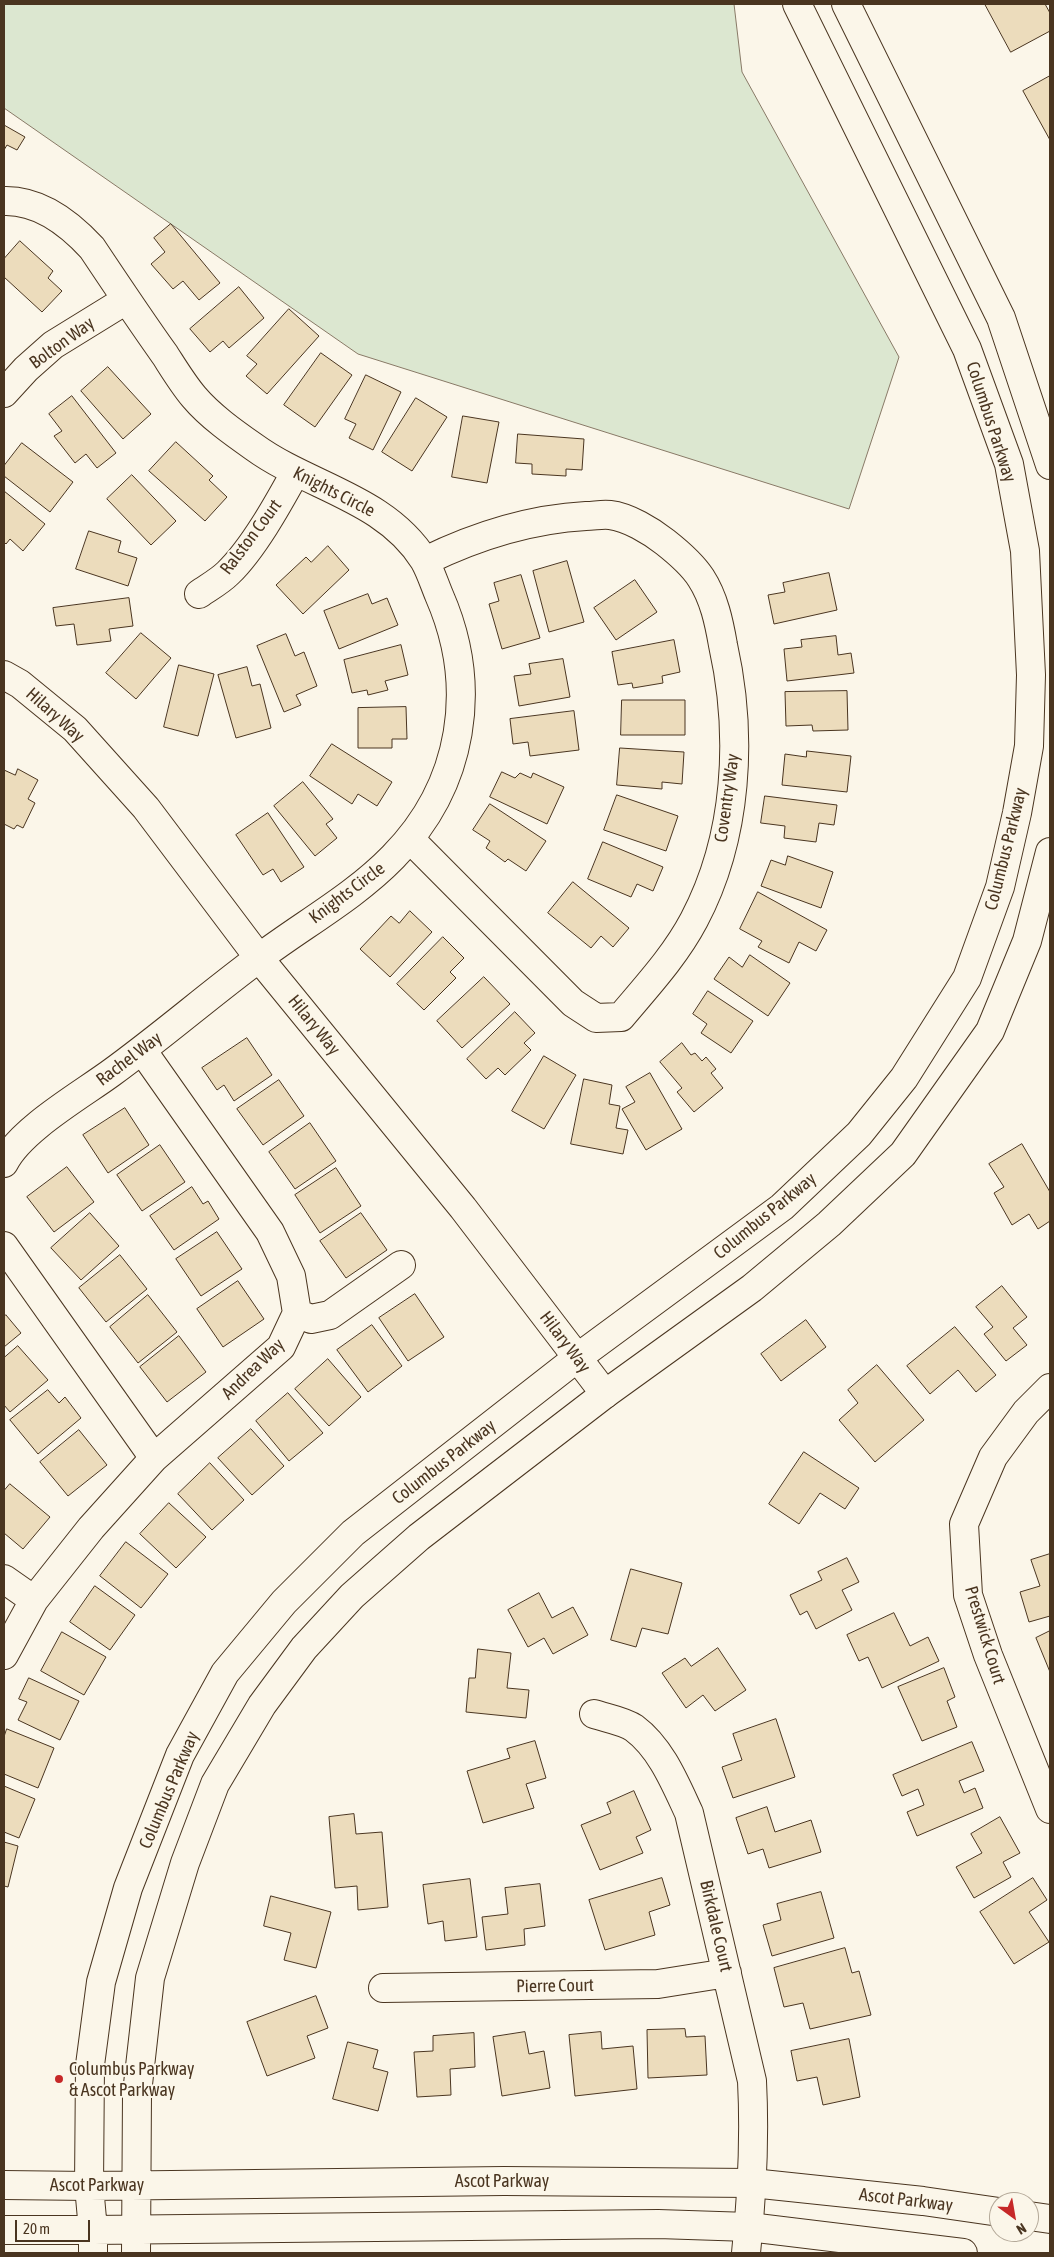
<!DOCTYPE html>
<style>
body{margin:0}
#map{position:relative;width:1054px;height:2257px;overflow:hidden;background:#fbf6e9;font-family:"Asap Condensed",sans-serif}
canvas{display:block}
.frame{position:absolute;inset:0;border:5px solid #4a3520;pointer-events:none}
.north{position:absolute;left:989px;top:2192px;width:50px;height:50px;box-sizing:border-box;background:#fbf6e9;border:1px solid #b4a999;border-radius:50%;rotate:148deg;font-size:14px;font-weight:700;line-height:20px;text-align:center;color:#4a3520}
.north::after{content:'';display:block;margin:auto;width:18px;height:22px;background:#c62828;clip-path:polygon(50% 0,100% 100%,50% 72%,0 100%)}
.scale{position:absolute;left:15px;top:2220px;width:75px;height:22px;box-sizing:border-box;border:2px solid #4a3520;border-top:0;padding-left:6px;font-size:15px;line-height:18px;white-space:nowrap;color:#4a3520;-webkit-text-stroke:4px #fbf6e9;paint-order:stroke}
</style>
<div id="map">
<canvas width="1054" height="2257"></canvas>
<div class="frame"></div>
<div class="north">N</div>
<div class="scale">20 m</div>
</div>
<script>
const context = document.querySelector('canvas').getContext('2d');
context.lineJoin = 'round';
function fillPath(path, color) {
  context.fillStyle = color;
  context.fill(path, 'evenodd');
}
function strokePath(path, color, width, dash) {
  context.strokeStyle = color;
  context.lineWidth = width;
  context.lineCap = dash ? 'butt' : 'round';
  context.setLineDash(dash || []);
  context.stroke(path);
}
function drawText(font, color, halo, rows, align = 'center') {
  context.font = font + ' "Asap Condensed",sans-serif';
  context.lineWidth = 4;
  context.setLineDash([]);
  context.textBaseline = 'middle';
  context.strokeStyle = halo;
  context.fillStyle = color;
  for (const [text, x, y, turn = 0] of rows) {
    context.save();
    context.translate(x, y);
    context.rotate((+turn || 0) * Math.PI / 180);
    context.textAlign = isNaN(turn) ? turn : align;
    if (halo) context.strokeText(text, 0, 0);
    context.fillText(text, 0, 0);
    context.restore();
  }
}
const green = new Path2D(`
 M4 4H734L742 72 899 357 849 509 358 354 4 108Z`);
fillPath(green, '#dce7d0');
strokePath(green, '#887966', 1);
const building = new Path2D(`
 M985 4H1045L1050 13V31L1011 52Z
 M1050 76V140L1023 91Z
 M4 125 25 137 17 150 7 145 4 150Z
 M171 224 220 283 199 300 183 281 173 289 151 264 165 252 154 238Z
 M20 241 53 271 48 278 62 291 42 312 4 277V259Z
 M239 287 264 318 229 348 223 341 210 352 190 329Z
 M289 309 319 336 267 394 246 376 257 364 247 356Z
 M321 353 352 375 315 427 284 405Z
 M108 367 151 414 123 439 81 391Z
 M366 375 401 392 373 450 349 438 356 424 345 419Z
 M72 396 116 453 97 468 86 454 75 463 54 436 62 431 49 414Z
 M416 398 447 417 412 471 382 452Z
 M463 416 499 422 487 483 452 477Z
 M518 434 584 439 582 470 566 469V476L532 474V464L516 463Z
 M176 442 213 476 209 480 227 497 205 521 149 471Z
 M22 443 73 482 50 512 4 476V466Z
 M132 475 176 521 151 545 107 499Z
 M4 491 45 524 23 551 10 539 6 544 4 542Z
 M89 531 121 541 118 552 137 558 128 586 76 569Z
 M328 546 349 570 303 614 276 585 306 557 311 562Z
 M567 561 584 622 549 632 533 571Z
 M829 573 837 610 774 624 768 595 785 592 783 583Z
 M521 575 540 638 502 649 489 604 499 601 494 583Z
 M635 580 657 612 616 640 594 608Z
 M368 594 372 604 387 598 398 625 339 649 324 611Z
 M129 598 133 626 109 629 111 641 77 645 74 624 56 626 53 608Z
 M141 633 171 658 136 699 106 673Z
 M286 634 295 656 304 652 317 686 296 695 301 705 284 712 257 646Z
 M836 636 838 655 851 653 854 673 787 681 784 649 802 647 801 640Z
 M674 640 680 672 662 676 663 683 633 688 632 683 618 685 612 652Z
 M401 645 408 675 385 681 388 690 368 695 367 690 352 693 344 660Z
 M563 659 570 697 519 706 514 676 531 674 529 664Z
 M179 665 214 674 198 736 164 727Z
 M247 667 252 686 260 684 271 728 236 738 218 675Z
 M847 691 848 730 813 731 812 725 786 726 785 692Z
 M622 700H685V735H621Z
 M406 707 407 739H392V748H358V708Z
 M574 711 579 750 530 756 528 742 513 744 510 719Z
 M332 744 392 782 377 806 358 794 352 804 310 776Z
 M620 748 684 752 682 784 662 782V789L617 785Z
 M807 751 851 756 847 792 782 785 785 754 806 757Z
 M18 769 38 780 28 799 35 803 23 828 17 825 14 829 4 824V770L15 775Z
 M502 772 515 778 520 773 531 778 533 773 564 787 547 824 490 797Z
 M303 782 333 819 326 824 337 838 315 856 274 806Z
 M617 795 678 816 666 851 604 830Z
 M765 796 837 805 834 825 819 823 816 842 784 838 785 826 761 823Z
 M490 804 546 841 526 871 508 859 505 862 486 848 490 841 473 830Z
 M268 813 304 867 281 882 273 869 263 875 236 835Z
 M603 842 663 867 653 891 637 884 631 897 588 879Z
 M788 856 833 872 821 908 761 886 771 860 785 865Z
 M573 882 629 928 613 947 601 936 591 948 548 913Z
 M758 892 827 930 816 951 799 942 789 963 758 947 762 941 740 929Z
 M410 911 432 932 390 977 360 949 391 916 399 923Z
 M443 937 464 958 450 972 456 978 424 1010 397 984Z
 M750 955 790 983 768 1016 714 979 729 957 742 967Z
 M484 977 510 1004 462 1048 437 1021Z
 M708 991 753 1021 731 1053 701 1033 707 1024 693 1014Z
 M515 1012 535 1033 524 1043 531 1050 505 1075 498 1068 486 1079 467 1059Z
 M247 1038 272 1075 234 1101 224 1085 217 1090 202 1068Z
 M682 1043 691 1055 695 1053 702 1061 706 1057 716 1069 711 1073 723 1088 694 1112 677 1092 682 1088 660 1062Z
 M544 1056 576 1075 544 1129 512 1111Z
 M650 1073 682 1129 646 1150 622 1109 635 1102 626 1087Z
 M584 1079 612 1085 609 1104 620 1106 616 1128 628 1130 623 1154 571 1144Z
 M279 1080 304 1116 263 1145 237 1109Z
 M125 1108 149 1145 108 1173 83 1135Z
 M310 1123 336 1161 295 1189 269 1152Z
 M1022 1144 1050 1192V1221L1038 1229 1029 1214 1012 1225 994 1193 1004 1187 989 1164Z
 M160 1145 185 1182 142 1211 117 1175Z
 M67 1167 94 1202 54 1232 27 1197Z
 M336 1168 361 1206 320 1233 295 1195Z
 M192 1187 203 1204 208 1201 219 1219 174 1250 150 1216Z
 M90 1213 119 1246 81 1280 51 1248Z
 M361 1213 387 1250 346 1278 320 1241Z
 M217 1232 242 1269 201 1296 176 1259Z
 M120 1255 147 1289 106 1322 79 1288Z
 M238 1281 264 1319 223 1347 197 1309Z
 M1002 1286 1027 1317 1013 1328 1027 1345 1006 1361 984 1334 993 1327 976 1307Z
 M415 1294 444 1337 408 1361 379 1318Z
 M148 1295 177 1332 138 1363 110 1327Z
 M6 1315 21 1333 4 1347V1317Z
 M806 1320 826 1347 781 1381 761 1354Z
 M372 1325 402 1366 368 1392 337 1350Z
 M955 1327 996 1375 976 1392 958 1370 930 1394 907 1366Z
 M179 1336 206 1372 167 1402 140 1367Z
 M18 1346 48 1380 10 1412 4 1405V1358Z
 M328 1359 361 1397 329 1426 295 1389Z
 M877 1365 924 1420 875 1462 839 1420 858 1403 848 1390Z
 M48 1390 59 1403 65 1397 81 1418 38 1454 10 1420Z
 M288 1393 323 1433 289 1461 256 1421Z
 M251 1429 284 1466 252 1495 218 1458Z
 M79 1430 107 1465 68 1496 40 1462Z
 M804 1452 859 1488 845 1509 820 1493 799 1524 769 1504Z
 M210 1463 244 1500 212 1530 178 1494Z
 M10 1484 50 1517 23 1549 4 1533V1491Z
 M169 1503 206 1537 176 1568 140 1534Z
 M126 1542 168 1574 141 1608 100 1576Z
 M1050 1554V1616L1029 1622 1020 1592 1040 1586 1031 1560Z
 M847 1558 859 1582 842 1590 852 1610 816 1629 807 1611 800 1615 790 1595 822 1580 818 1572Z
 M631 1569 682 1583 668 1634 642 1628 636 1647 611 1640Z
 M95 1586 135 1615 110 1650 70 1622Z
 M539 1593 552 1618 573 1607 588 1635 553 1654 544 1638 528 1647 508 1610Z
 M894 1613 910 1646 928 1637 939 1661 882 1688 868 1657 859 1661 847 1635Z
 M1050 1631V1672L1036 1638Z
 M62 1632 106 1657 84 1695 41 1671Z
 M718 1648 746 1690 715 1711 703 1695 686 1708 662 1673 685 1658 691 1666Z
 M478 1649 511 1653 507 1688 529 1690 526 1718 466 1712 469 1678H475Z
 M944 1668 955 1697 947 1701 957 1727 922 1741 898 1687Z
 M29 1678 79 1701 60 1740 18 1720 27 1702 19 1699Z
 M776 1719 795 1777 733 1798 722 1767 742 1760 733 1734Z
 M7 1729 54 1748 38 1788 4 1774V1737Z
 M535 1741 546 1778 526 1784 534 1808 483 1823 467 1771 510 1758 507 1749Z
 M972 1742 984 1771 959 1781 964 1793 975 1788 983 1808 917 1836 907 1812 924 1805 918 1789 902 1796 893 1775Z
 M4 1786 35 1799 19 1838 4 1832Z
 M634 1791 651 1830 636 1837 643 1853 600 1870 581 1825 611 1813 607 1803Z
 M767 1807 775 1832 811 1820 821 1852 769 1868 763 1849 748 1854 736 1818Z
 M354 1814 356 1834 382 1832 388 1907 358 1910 357 1886 335 1888 329 1817Z
 M1000 1817 1020 1853 1003 1862 1011 1877 974 1898 956 1867 982 1853 971 1834Z
 M4 1842 18 1846 8 1887 4 1886Z
 M662 1878 670 1905 649 1912 655 1935 605 1950 589 1900Z
 M1033 1878 1047 1900 1029 1912 1049 1942 1014 1964 980 1912Z
 M470 1879 477 1937 445 1941 443 1921 428 1924 423 1885Z
 M540 1884 545 1926 524 1929 525 1945 486 1950 482 1917 508 1914 505 1888Z
 M821 1892 834 1938 772 1956 763 1925 781 1920 777 1904Z
 M271 1896 331 1912 316 1968 284 1960 291 1933 264 1926Z
 M845 1948 852 1973 859 1971 871 2015 810 2029 803 2003 784 2007 774 1968Z
 M316 1996 328 2028 307 2036 315 2058 267 2076 247 2022Z
 M685 2029 686 2037 705 2036 707 2075 648 2078 647 2030Z
 M525 2032 529 2054 544 2051 550 2088 502 2096 493 2037Z
 M601 2032 602 2049 633 2046 637 2089 575 2096 569 2035Z
 M474 2033 475 2067 450 2069 451 2095 417 2097 414 2052 433 2051V2036Z
 M849 2039 860 2097 823 2105 817 2077 797 2081 791 2051Z
 M348 2042 378 2050 373 2068 388 2072 378 2111 333 2099Z`);
fillPath(building, '#ecdcbc');
strokePath(building, '#4a3520', 1);
const minor = new Path2D(`
 M4 201C40 200 69 223 92 248 116 284 140 320 165 355 174 369 183 384 194 397 210 416 234 433 254 447 309 487 385 498 424 560 430 570 434 583 439 595 479 686 464 785 393 857 354 897 304 924 259 958 209 995 162 1036 111 1073 81 1095 20 1130 4 1163
 M4 393 26 369 53 345 126 300
 M199 594C209 587 220 581 228 573 253 549 278 504 295 473
 M4 675 20 684 75 729 146 808 259 958 463 1208 605 1394
 M410 839 573 1003 596 1018 621 1017C647 986 675 956 694 920 738 837 743 735 723 645 719 622 714 598 701 578 692 564 679 553 665 542 651 531 628 517 610 515 602 514 594 516 586 516 531 519 474 537 425 561
 M4 1246 154 1458
 M297 1313 311 1319 330 1315 401 1265
 M1050 1388 1026 1412 993 1457 964 1524 968 1595 988 1655 1050 1809
 M4 1579 34 1600
 M4 1655 34 1600 91 1528 154 1458 281 1347 297 1313 291 1276 270 1232 142 1050
 M594 1714C606 1718 624 1721 634 1728 661 1748 675 1783 689 1813L752 2081C755 2139 752 2196 746 2253
 M383 1988 658 1984 727 1973
 M4 2185 89 2186
 M4 2230H93`);
const major = new Path2D(`
 M846 4 1001 318 1050 465
 M89 2186 504 2181 752 2183 923 2201 999 2212
 M1029 2216 1050 2219
 M93 2230 658 2224 749 2227 963 2253
 M93 2253V2230L89 2186 90 2065 101 1982 128 1888 180 1755 225 1673 284 1602 353 1533 577 1358 782 1207 859 1134 904 1078 967 978 1000 887 1017 813 1029 746 1031 675 1025 551 1009 464 967 349 797 4
 M136 2253 137 2093 150 1978 185 1863 215 1784 262 1705 304 1648 352 1596 419 1537 605 1394 752 1288 829 1224 903 1154 990 1031 1027 941 1050 852`);
strokePath(minor, '#4a3520', 30);
strokePath(major, '#4a3520', 30);
strokePath(minor, '#fbf6e9', 28);
strokePath(major, '#fbf6e9', 28);
for (const [x, y, r, color] of [
 [59,2079,5,"#c62828"]
]) {
  const dot = new Path2D();
  dot.arc(x, y, r, 0, 2 * Math.PI);
  context.fillStyle = color;
  context.fill(dot);
  strokePath(dot, '#fbf6e9', 2);
}
drawText('18px', '#4a3520', '#fbf6e9', [
 ["Bolton Way",62,343,-36],
 ["Columbus Parkway",991,422,72],
 ["Knights Circle",334,492,27],
 ["Ralston Court",251,537,-53],
 ["Hilary Way",55,715,42],
 ["Coventry Way",727,798,-82],
 ["Columbus Parkway",1006,849,-76],
 ["Knights Circle",347,893,-37],
 ["Hilary Way",314,1025,51],
 ["Rachel Way",129,1059,-37],
 ["Columbus Parkway",765,1216,-39],
 ["Hilary Way",565,1342,53],
 ["Andrea Way",253,1369,-44],
 ["Columbus Parkway",444,1462,-38],
 ["Prestwick Court",985,1635,73],
 ["Columbus Parkway",169,1790,-67],
 ["Birkdale Court",716,1926,77],
 ["Pierre Court",555,1986,-1],
 ["Ascot Parkway",502,2181],
 ["Ascot Parkway",97,2185],
 ["Ascot Parkway",906,2200,7]
]);
drawText('18px', '#4a3520', '#fbf6e9', [
 ["Columbus Parkway",69,2069],
 ["& Ascot Parkway",69,2090]
], 'left');
</script>
